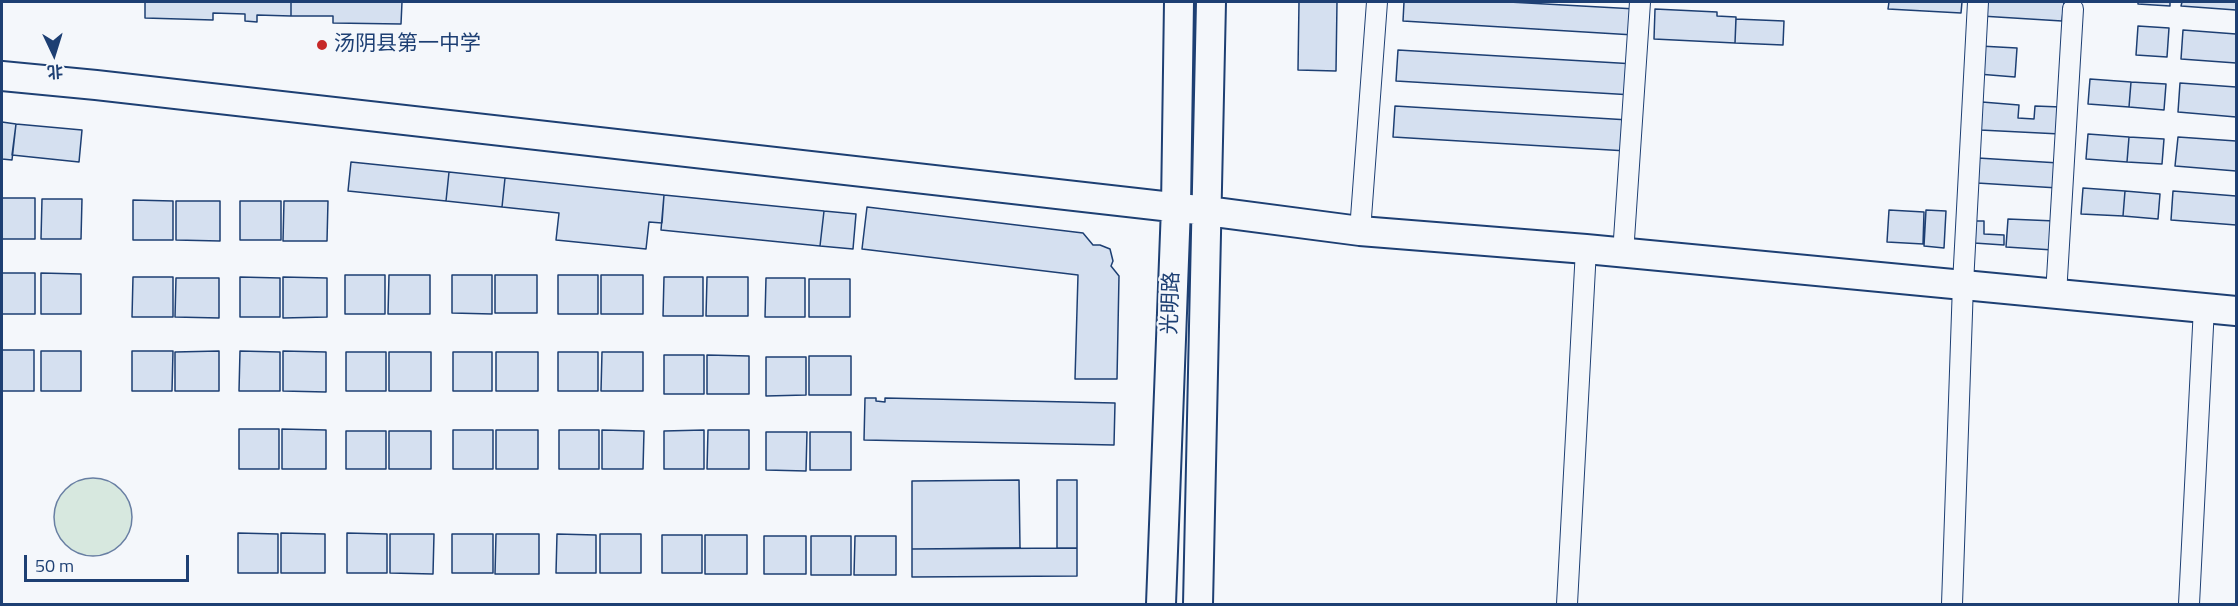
<!DOCTYPE html>
<meta charset="utf-8">
<style>
body{margin:0}
#map{position:relative;width:2238px;height:606px;overflow:hidden;background:#f4f7fb;font-family:"Titillium Web","Noto Sans SC",sans-serif}
canvas{display:block}
.frame{position:absolute;inset:0;border:3px solid #1d3f73;pointer-events:none}
.north{position:absolute;left:24px;top:24px;width:60px;height:60px;-webkit-text-stroke:4px #f4f7fb;paint-order:stroke;rotate:176deg;font-size:16px;font-weight:700;line-height:24px;text-align:center;color:#1d3f73}
.north::after{content:'';display:block;margin:auto;width:21px;height:27px;background:#1d3f73;clip-path:polygon(50% 0,100% 100%,50% 72%,0 100%)}
.scale{position:absolute;left:24px;top:555px;width:165px;height:27px;box-sizing:border-box;border:3px solid #1d3f73;border-top:0;padding-left:8px;font-size:18px;line-height:21px;white-space:nowrap;color:#1d3f73;-webkit-text-stroke:4px #f4f7fb;paint-order:stroke}
</style>
<div id="map">
<canvas width="2238" height="606"></canvas>
<div class="frame"></div>
<div class="north">北</div>
<div class="scale">50 m</div>
</div>
<script>
const context = document.querySelector('canvas').getContext('2d');
context.lineJoin = 'round';
function fillPath(path, color) {
  context.fillStyle = color;
  context.fill(path, 'evenodd');
}
function strokePath(path, color, width, dash) {
  context.strokeStyle = color;
  context.lineWidth = width;
  context.lineCap = dash ? 'butt' : 'round';
  context.setLineDash(dash || []);
  context.stroke(path);
}
function drawText(font, color, halo, rows, align = 'center') {
  context.font = font + ' "Titillium Web","Noto Sans SC",sans-serif';
  context.lineWidth = 4.5;
  context.setLineDash([]);
  context.textBaseline = 'middle';
  context.strokeStyle = halo;
  context.fillStyle = color;
  for (const [text, x, y, turn = 0] of rows) {
    context.save();
    context.translate(x, y);
    context.rotate((+turn || 0) * Math.PI / 180);
    context.textAlign = isNaN(turn) ? turn : align;
    if (halo) context.strokeText(text, 0, 0);
    context.fillText(text, 0, 0);
    context.restore();
  }
}
const green = new Path2D(`
 M54 517a39 39 0 1 1 78 0a39 39 0 1 1-78 0Z`);
fillPath(green, '#d7e8df');
strokePath(green, '#687fa3', 1.5);
const building = new Path2D(`
 M145 2H291V16L257 15V22L245 21V14L213 13V20L145 18Z
 M291 2H402L401 24 333 23V16H291Z
 M1299 2H1337L1336 71 1298 70Z
 M1404 2H1509L1636 9 1634 35 1403 21Z
 M1889 2H1962L1961 13 1888 9Z
 M1982 2H2064L2062 21 1981 16Z
 M2138 2H2170V6L2138 4Z
 M2182 2H2236V10L2181 6Z
 M1655 9 1717 12V16L1736 17 1735 43 1654 39Z
 M1736 19 1784 21 1783 45 1735 43Z
 M2138 26 2169 28 2167 57 2136 55Z
 M2183 30 2236 34V63L2181 59Z
 M1980 46 2017 48 2015 77 1978 74Z
 M1398 50 1635 64 1633 95 1396 81Z
 M2090 79 2131 82 2129 107 2088 104Z
 M2131 82 2166 84 2164 110 2129 107Z
 M2180 83 2236 87V117L2178 112Z
 M1982 102 2019 105 2018 118 2034 119 2035 106 2061 107 2060 134 1980 130Z
 M1395 106 1629 120 1627 151 1393 137Z
 M2 122 16 124 12 160 2 159Z
 M16 124 82 130 79 162 12 155Z
 M2088 134 2129 137 2127 162 2086 159Z
 M2129 137 2164 139 2162 164 2127 162Z
 M2178 137 2236 141V171L2175 166Z
 M1978 158 2059 163 2058 188 1977 183Z
 M351 162 449 172 446 201 348 191Z
 M449 172 505 178 502 207 446 201Z
 M505 178 664 195 662 223 649 222 646 249 556 240 559 213 502 207Z
 M2083 188 2125 191 2123 216 2081 214Z
 M2125 191 2160 194 2158 219 2123 216Z
 M2173 191 2236 196V225L2171 220Z
 M664 195 824 211 820 246 661 230Z
 M2 198H35V239H2Z
 M42 199H82L81 239H41Z
 M133 200 173 201V240H133Z
 M176 201H220V241L176 240Z
 M240 201H281V240H240Z
 M284 201H328L327 241H283Z
 M867 207 1083 233 1093 245H1100L1110 249 1113 261 1111 266 1119 276 1117 379H1075L1078 275 862 249Z
 M1889 210 1924 212 1923 244 1887 242Z
 M1926 210 1946 211 1944 248 1924 246Z
 M824 211 856 214 853 249 820 246Z
 M2008 219 2055 221 2053 250 2006 247Z
 M1975 221H1984V234L2004 235V245L1974 243Z
 M2 273H35V314H2Z
 M41 273 81 274V314H41Z
 M345 275H385V314H345Z
 M389 275H430V314H388Z
 M452 275H492V314L452 313Z
 M495 275H537V313H495Z
 M558 275H598V314H558Z
 M601 275H643V314H601Z
 M133 277H173V317H132Z
 M240 277 280 278V317H240Z
 M283 277 327 278V317L283 318Z
 M664 277H703V316H663Z
 M707 277H748V316H706Z
 M176 278H219V318L175 317Z
 M766 278H805V317H765Z
 M809 279H850V317H809Z
 M2 350H34V391H2Z
 M41 351H81V391H41Z
 M132 351H173L172 391H132Z
 M219 351V391H175V352Z
 M240 351 280 352V391H239Z
 M283 351 326 352V392L283 391Z
 M346 352H386V391H346Z
 M389 352H431V391H389Z
 M453 352H492V391H453Z
 M496 352H538V391H496Z
 M558 352H598V391H558Z
 M602 352H643V391H601Z
 M664 355H704V394H664Z
 M707 355 749 356V394H707Z
 M809 356H851V395H809Z
 M766 357H806V395L766 396Z
 M865 398H876V401L885 402V398L1115 403 1114 445 864 440Z
 M239 429H279V469H239Z
 M282 429 326 430V469H282Z
 M453 430H493V469H453Z
 M496 430H538V469H496Z
 M559 430H599V469H559Z
 M602 430 644 431 643 469H602Z
 M704 430V469H664V431Z
 M708 430H749V469H707Z
 M346 431H386V469H346Z
 M389 431H431V469H389Z
 M766 432H807L806 471 766 470Z
 M810 432H851V470H810Z
 M1019 480 1020 548 912 549V481Z
 M1057 480H1077V548H1057Z
 M238 533 278 534V573H238Z
 M281 533 325 534V573H281Z
 M347 533 387 534V573H347Z
 M390 534H434L433 574 390 573Z
 M452 534H493V573H452Z
 M496 534H539V574H495Z
 M557 534 596 535V573H556Z
 M600 534H641V573H600Z
 M662 535H702V573H662Z
 M705 535H747V574H705Z
 M764 536H806V574H764Z
 M811 536H851V575H811Z
 M855 536H896V575H854Z
 M1077 548V576L912 577V549Z`);
fillPath(building, '#d5e0f0');
strokePath(building, '#1d3f73', 1.5);
const street = new Path2D(`
 M1360 231 1377 2
 M1623 254 1640 2
 M2056 295 2073 9
 M1567 604 1586 249
 M1952 604 1963 284 1978 2
 M2189 604 2204 307`);
const secondary = new Path2D(`
 M2 76 96 85 1207 211 1360 231 1586 249 2236 311
 M1161 604 1176 207 1179 2
 M1198 604 1211 2`);
strokePath(street, '#1d3f73', 22);
strokePath(secondary, '#1d3f73', 32);
strokePath(street, '#f4f7fb', 20);
strokePath(secondary, '#f4f7fb', 28);
for (const [x, y, r, color] of [
 [322,45,6,"#c62828"]
]) {
  const dot = new Path2D();
  dot.arc(x, y, r, 0, 2 * Math.PI);
  context.fillStyle = color;
  context.fill(dot);
  strokePath(dot, '#f4f7fb', 2);
}
drawText('21px', '#1d3f73', '#f4f7fb', [
 ["汤阴县第一中学",334,45]
], 'left');
drawText('21px', '#1d3f73', '#f4f7fb', [
 ["光明路",1172,303,-88]
]);
</script>
